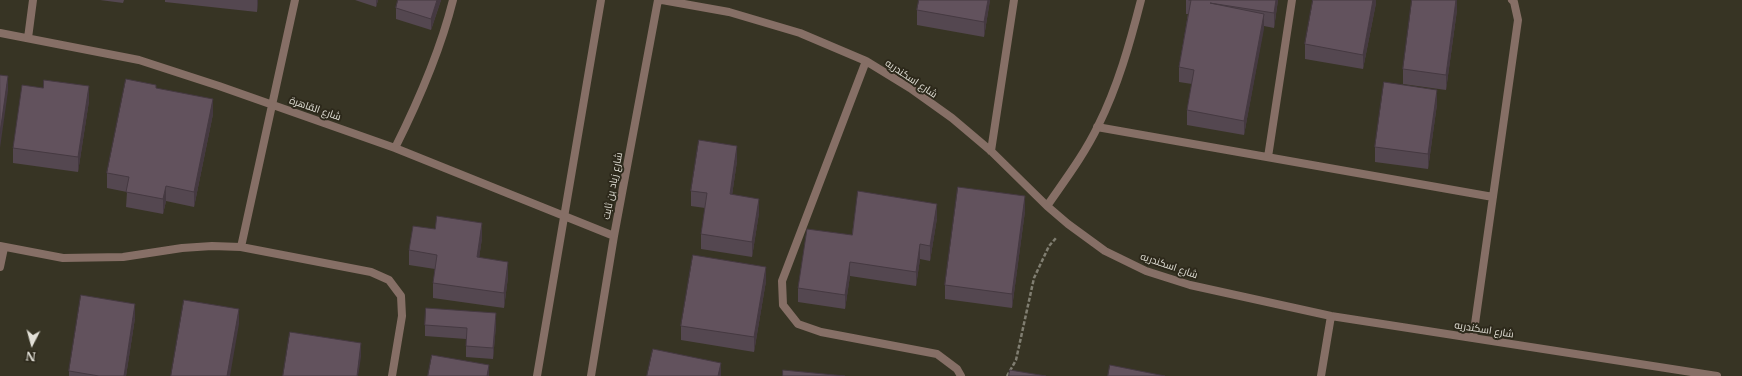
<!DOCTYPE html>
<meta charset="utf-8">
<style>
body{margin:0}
#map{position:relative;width:1742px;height:376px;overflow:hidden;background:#373424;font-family:"Libre Baskerville",serif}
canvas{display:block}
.north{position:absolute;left:12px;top:324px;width:40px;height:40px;-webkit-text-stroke:3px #2d291b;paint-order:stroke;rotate:186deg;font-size:11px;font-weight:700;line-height:16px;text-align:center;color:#e2e0d7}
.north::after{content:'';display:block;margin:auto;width:14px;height:18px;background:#e2e0d7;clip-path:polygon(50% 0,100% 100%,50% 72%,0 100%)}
</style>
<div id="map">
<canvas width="1742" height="376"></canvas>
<div class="north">N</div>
</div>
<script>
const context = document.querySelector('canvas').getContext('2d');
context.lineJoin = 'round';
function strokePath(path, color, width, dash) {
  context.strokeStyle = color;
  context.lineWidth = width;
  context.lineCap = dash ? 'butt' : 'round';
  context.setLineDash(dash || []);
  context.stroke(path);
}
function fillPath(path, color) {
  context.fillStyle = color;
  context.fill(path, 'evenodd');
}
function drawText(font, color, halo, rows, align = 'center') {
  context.font = font + ' "Libre Baskerville",Cairo,serif';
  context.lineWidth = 4;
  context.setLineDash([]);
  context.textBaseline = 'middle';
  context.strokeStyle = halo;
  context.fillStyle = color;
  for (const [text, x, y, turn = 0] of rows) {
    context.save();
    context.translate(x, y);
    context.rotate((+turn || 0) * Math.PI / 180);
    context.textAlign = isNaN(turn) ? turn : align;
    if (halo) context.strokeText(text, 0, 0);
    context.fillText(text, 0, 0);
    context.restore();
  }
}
strokePath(new Path2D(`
 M1007 376 1016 360 1034 278 1049 246 1056 238`), '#807e71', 2.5, [4, 2]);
strokePath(new Path2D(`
 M662 0 729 12 800 33 866 61 910 88 952 118 991 151 1047 206 1068 224 1105 251 1146 271 1190 285 1331 316 1717 376
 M0 33 139 60 219 86 395 148 614 236
 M28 38 33 0
 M866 61 782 281 783 305 798 324 821 332 937 354 957 369 961 376
 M1097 127 1493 197
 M395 148C419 100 440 52 453 0
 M991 151 1014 0
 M1268 157 1292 0
 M1047 206C1065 180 1084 155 1098 126 1118 86 1130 43 1141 0
 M0 246 63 258 123 257 182 248 212 246 241 247 371 272 389 280 401 296 402 316 392 376
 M241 247 295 0
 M0 267 4 248
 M1473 338 1518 20 1514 2 1512 0
 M537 376 601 0
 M591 376 614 236 658 0
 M1321 376 1331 316`), '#866f66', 8);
fillPath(new Path2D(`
 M100 0H124L123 3Z
 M165 0H258L257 12 165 2Z
 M355 0H378L376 7Z
 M441 0 431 30 396 19V8Z
 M990 0 984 37 917 25V10Z
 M1186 0H1278L1274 28 1264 26 1244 135 1187 125V110L1192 84 1179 82V67L1188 14H1186Z
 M1376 0V3L1363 69 1305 59V44Z
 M1457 0V10L1446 90 1403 84V69Z
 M43 88 89 101 78 172 13 163V148Z
 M156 88 213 114 194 207 166 201 163 214 126 207 127 192 107 188V173Z
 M1437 104 1428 169 1375 162V147Z
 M737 161 732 195 759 213 752 257 701 249V234L705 208 691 206V191Z
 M1025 211 1012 308 945 299V285Z
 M937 218 930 261 920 259 916 286 850 276 845 309 798 302V288L852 235Z
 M482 238 479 258 508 277 504 308 433 298V283L435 269 409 265V250Z
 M766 281 754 352 681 340V326Z
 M135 318 126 376H69V371Z
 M425 325H496L493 359 466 357V339L425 336Z`), '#544750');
fillPath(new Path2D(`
 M257 0H258L257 12Z
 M376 0H378L376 7Z
 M437 0H441L431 30V19Z
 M988 0H990L984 37V22Z
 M1276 0H1278L1274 28V13Z
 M1373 0H1376V3L1363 69V55Z
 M1456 0H1457V10L1446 90V75Z
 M1264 14V29L1244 135V121Z
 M8 76V91L0 148V133Z
 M89 86V101L78 172V157Z
 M1437 90V104L1428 169V154Z
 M213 99V114L194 207V192Z
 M737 146V161L730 209V194Z
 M166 186V201L163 214V199Z
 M1025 196V211L1012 308V294Z
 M759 199V213L752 257V242Z
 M937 204V218L930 261V246Z
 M482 223V238L477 272V257Z
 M920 244V259L916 286V272Z
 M508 262V277L504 308V293Z
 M850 262V276L845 309V295Z
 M766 267V281L754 352V337Z
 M135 304V318L126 376H124Z
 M239 309V324L230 376H227Z
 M496 313V325L493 359V348Z
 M361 343V357L358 376H357Z
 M721 363V376H718Z
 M489 365V376H487Z`), '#453941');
const building = new Path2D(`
 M398 0H437L431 19 396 8Z
 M919 0H988L984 22 917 10Z
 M1189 0H1276L1274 13 1210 3 1264 14 1244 121 1187 110 1194 70 1179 67 1191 0Z
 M1313 0H1373L1363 55 1305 44Z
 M1412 0H1456L1446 75 1403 69Z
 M0 75 8 76 0 133Z
 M126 79 156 85V88L213 99 194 192 166 186 163 199 126 192 129 177 107 173Z
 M44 80 89 86 78 157 13 148 22 85 43 88Z
 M1384 82 1437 90 1428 154 1375 147Z
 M699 140 737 146 730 194 759 199 752 242 701 234 707 193 691 191Z
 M958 187 1025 196 1012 294 945 285Z
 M858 191 937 204 930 246 920 244 916 272 850 262 845 295 798 288 807 229 852 235Z
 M437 216 482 223 477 257 508 262 504 293 433 283 437 255 409 250 413 226 435 229Z
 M693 255 766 267 754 337 681 326Z
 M81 295 135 304 124 376H99L69 371Z
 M184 300 239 309 227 376H171Z
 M426 308 496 313 493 348 466 346 467 328 425 325Z
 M290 332 361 343 357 376H283Z
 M653 349 721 363 718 376H647Z
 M432 355 489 365 487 376H428Z
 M1110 365 1165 376H1108Z
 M783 370 845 376H783Z
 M1010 370 1046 376H1009Z`);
fillPath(building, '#62525d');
strokePath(building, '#453941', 1);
drawText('10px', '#e2e0d7', '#2d291b', [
 ["شارع اسكندريه",911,79,34],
 ["شارع القاهرة",315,109,19],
 ["شارع زياد بن ثابت",613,186,-79],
 ["شارع اسكندريه",1169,266,19],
 ["شارع اسكندريه",1484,330,9]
]);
</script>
